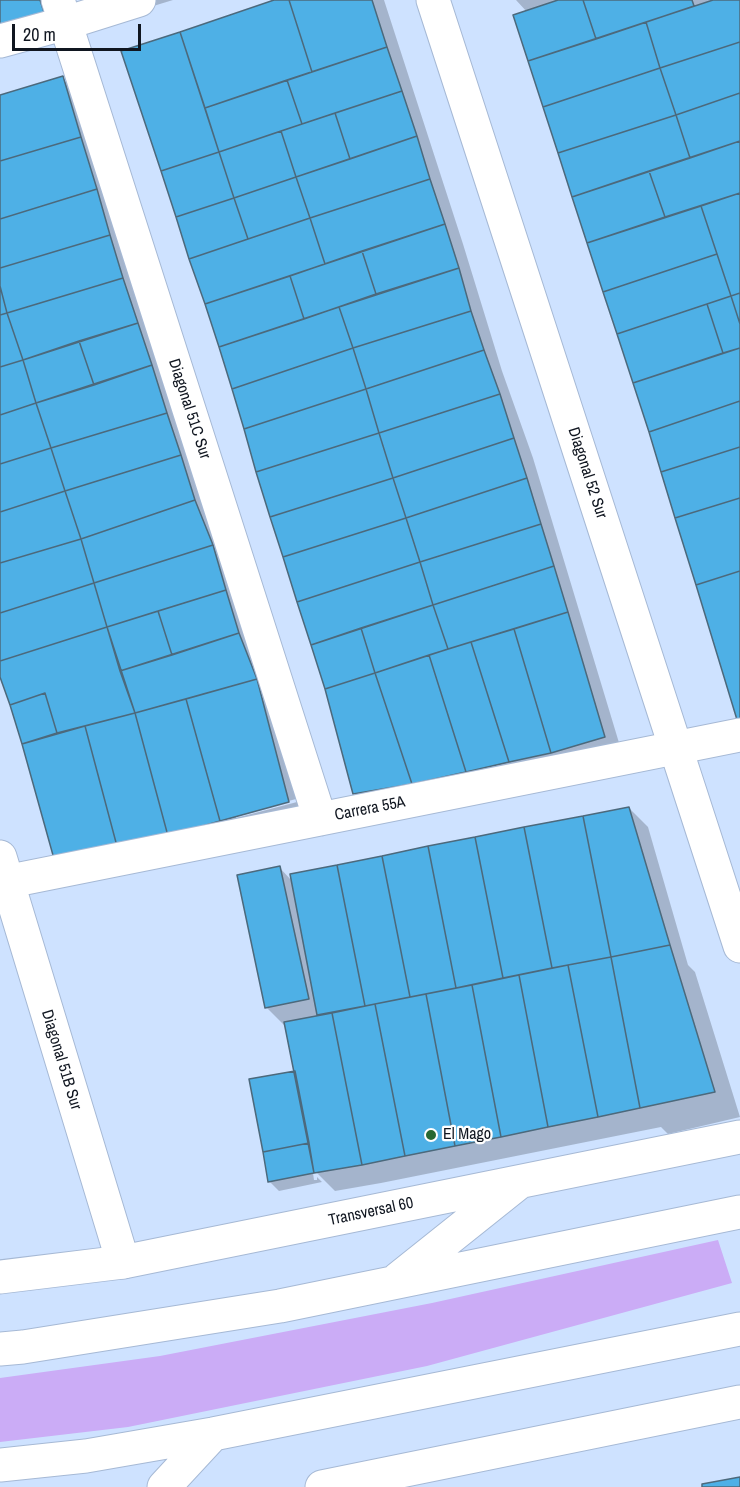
<!DOCTYPE html>
<style>
body{margin:0}
#map{position:relative;width:740px;height:1487px;overflow:hidden;background:#cee2ff;font-family:"Archivo Narrow",sans-serif}
canvas{display:block}
.scale{position:absolute;left:12px;top:24px;width:129px;height:27px;box-sizing:border-box;border:3px solid #101620;border-top:0;padding-left:8px;font-size:18px;line-height:21px;white-space:nowrap;color:#101620;-webkit-text-stroke:4px #fff;paint-order:stroke}
</style>
<div id="map">
<canvas width="740" height="1487"></canvas>
<div class="scale">20 m</div>
</div>
<script>
const context = document.querySelector('canvas').getContext('2d');
context.lineJoin = 'round';
function fillPath(path, color) {
  context.fillStyle = color;
  context.fill(path, 'evenodd');
}
function strokePath(path, color, width, dash) {
  context.strokeStyle = color;
  context.lineWidth = width;
  context.lineCap = dash ? 'butt' : 'round';
  context.setLineDash(dash || []);
  context.stroke(path);
}
function drawText(font, color, halo, rows, align = 'center') {
  context.font = font + ' "Archivo Narrow",sans-serif';
  context.lineWidth = 4.5;
  context.setLineDash([]);
  context.textBaseline = 'middle';
  context.strokeStyle = halo;
  context.fillStyle = color;
  for (const [text, x, y, turn = 0] of rows) {
    context.save();
    context.translate(x, y);
    context.rotate((+turn || 0) * Math.PI / 180);
    context.textAlign = isNaN(turn) ? turn : align;
    if (halo) context.strokeText(text, 0, 0);
    context.fillText(text, 0, 0);
    context.restore();
  }
}
fillPath(new Path2D(`
 M718 1240 732 1283 427 1366 128 1427 0 1442V1378L160 1356 432 1303Z`), '#cbacf6');
fillPath(new Path2D(`
 M110 0H173L124 15Z
 M278 0H384L463 244 502 371 533 458 623 756 373 812 354 793 327 689 220 347 123 52Z
 M516 0H740V723L619 334 514 16 527 12Z
 M62 78 81 97 314 828 76 884 24 744 0 672V97ZM296 799 297 802 236 818V815Z
 M629 808 648 827 688 965 695 972 740 1117 668 1134 661 1127 381 1183 335 1191 316 1172 308 1168 313 1173 314 1180H317V1177L322 1182 279 1191 269 1181 296 1072 285 1026 267 1008 279 867 292 881Z`), '#0003');
const building = new Path2D(`
 M0 0H40L45 15 0 29Z
 M274 0H289L312 72 205 108 180 32Z
 M289 0H372L387 47 312 72Z
 M558 0H583L596 39 528 61 513 15Z
 M583 0H692L694 6 596 39Z
 M713 0H740V42L660 68 646 22Z
 M646 22 660 68 543 107 528 61Z
 M180 32 219 152 161 171 121 51Z
 M740 42V93L676 115 660 68Z
 M387 47 402 91 302 124 287 80Z
 M660 68 676 115 558 153 543 107Z
 M63 76 81 137 0 161V95Z
 M287 80 302 124 219 152 205 108Z
 M402 91 417 136 350 159 335 113Z
 M740 93V141L690 158 676 115Z
 M335 113 350 159 296 177 281 131Z
 M676 115 690 158 572 197 558 153Z
 M281 131 296 177 234 198 219 152Z
 M417 136 430 179 310 218 296 177Z
 M81 137 97 189 0 219V161Z
 M740 141V193L665 217 649 171Z
 M219 152 234 198 176 217 161 171Z
 M649 171 665 217 587 243 572 197Z
 M296 177 310 218 248 239 234 198Z
 M430 179 445 224 325 264 310 218Z
 M97 189 110 235 0 268V219Z
 M740 193V293L731 296 701 206Z
 M234 198 248 239 189 259 176 217Z
 M701 206 717 254 603 292 587 243Z
 M310 218 325 264 205 304 189 259Z
 M445 224 459 268 376 294 362 251Z
 M110 235 123 278 7 313 0 286V268Z
 M362 251 376 294 304 319 290 276Z
 M717 254 731 296 617 334 603 292Z
 M459 268 471 311 353 348 339 307Z
 M290 276 304 319 219 347 205 304Z
 M123 278 138 323 23 360 7 313Z
 M0 286 7 313 0 315Z
 M740 293V324L731 296Z
 M731 296 740 324V348L723 353 707 304Z
 M707 304 723 353 633 383 617 334Z
 M339 307 353 348 232 389 219 347Z
 M471 311 484 350 366 389 353 348Z
 M7 313 23 360 0 367V315Z
 M138 323 152 365 94 385 79 341Z
 M79 341 94 385 36 403 23 360Z
 M353 348 366 389 244 429 232 389Z
 M740 348V401L649 432 633 383Z
 M484 350 500 394 379 433 366 389Z
 M23 360 36 403 0 415V367Z
 M152 365 167 413 51 448 36 403Z
 M366 389 379 433 256 472 244 429Z
 M500 394 514 438 393 478 379 433Z
 M740 401V447L661 472 649 432Z
 M36 403 51 448 0 464V415Z
 M167 413 181 455 65 491 51 448Z
 M379 433 393 478 270 517 256 472Z
 M514 438 527 478 406 518 393 478Z
 M740 447V498L675 518 661 472Z
 M51 448 65 491 0 512V464Z
 M181 455 195 500 81 539 65 491Z
 M393 478 406 518 283 557 270 517Z
 M527 478 541 524 420 562 406 518Z
 M65 491 81 539 0 563V512Z
 M740 498V571L696 585 675 518Z
 M195 500 213 545 94 583 81 539Z
 M406 518 420 562 297 602 283 557Z
 M541 524 554 566 433 605 420 562Z
 M81 539 94 583 0 613V563Z
 M213 545 226 590 107 627 94 583Z
 M420 562 433 605 311 645 297 602Z
 M554 566 568 612 448 649 433 605Z
 M740 571V722L738 723 696 585Z
 M94 583 107 627 0 661V613Z
 M226 590 239 633 172 655 158 611Z
 M433 605 448 649 375 673 361 628Z
 M158 611 172 655 120 671 107 627Z
 M568 612 605 737 551 753 514 629Z
 M107 627 135 713 57 733 45 693 10 705 0 677V661Z
 M361 628 375 673 325 689 311 645Z
 M514 629 551 753 509 762 471 642Z
 M239 633 257 679 135 713 120 671Z
 M471 642 509 762 466 772 429 655Z
 M429 655 466 772 412 784 375 673Z
 M375 673 412 784 353 794 325 689Z
 M257 679 289 802 220 821 186 699Z
 M45 693 57 733 22 744 10 705Z
 M186 699 220 821 168 836 135 713Z
 M135 713 168 836 118 850 85 726Z
 M85 726 118 850 56 866 22 744Z
 M629 807 670 945 611 957 583 816Z
 M583 816 611 957 552 968 524 827Z
 M524 827 552 968 503 978 475 837Z
 M475 837 503 978 456 988 428 846Z
 M428 846 456 988 410 997 382 856Z
 M382 856 410 997 365 1006 337 865Z
 M337 865 365 1006 317 1015 290 874Z
 M280 866 309 999 265 1008 237 875Z
 M670 945 715 1092 640 1108 611 957Z
 M611 957 640 1108 598 1117 568 965Z
 M568 965 598 1117 548 1127 519 975Z
 M519 975 548 1127 501 1137 472 985Z
 M472 985 501 1137 455 1146 426 994Z
 M426 994 455 1146 405 1156 375 1004Z
 M375 1004 405 1156 362 1165 332 1013Z
 M332 1013 362 1165 314 1173 284 1022Z
 M295 1071 309 1143 263 1152 249 1079Z
 M309 1143 314 1173 268 1182 263 1152Z
 M740 1477V1487H702V1484Z`);
fillPath(building, '#4eb0e6');
strokePath(building, '#4c697c', 1.5);
const street = new Path2D(`
 M58 0 320 819
 M0 41 66 23 139 0
 M0 857 123 1262
 M0 883 740 735`);
const secondary = new Path2D(`
 M433 0 740 946`);
const highway = new Path2D(`
 M0 1277 123 1262 740 1137
 M398 1279 517 1184
 M0 1349 23 1347 280 1306 740 1212
 M0 1465 86 1456 213 1434 740 1329
 M164 1487 213 1434
 M322 1487 740 1402`);
strokePath(street, '#a6b9d5', 35);
strokePath(secondary, '#a6b9d5', 35);
strokePath(highway, '#a6b9d5', 35);
strokePath(street, '#fff', 33);
strokePath(secondary, '#fff', 33);
strokePath(highway, '#fff', 33);
for (const [x, y, r, color] of [
 [431,1135,6,"#276832"]
]) {
  const dot = new Path2D();
  dot.arc(x, y, r, 0, 2 * Math.PI);
  context.fillStyle = color;
  context.fill(dot);
  strokePath(dot, '#fff', 2);
}
drawText('16px', '#101620', '#fff', [
 ["Diagonal 51C Sur",189,409,72],
 ["Diagonal 52 Sur",587,473,72],
 ["Carrera 55A",370,809,-11],
 ["Diagonal 51B Sur",61,1060,73],
 ["Transversal 60",371,1212,-12]
]);
drawText('16px', '#101620', '#fff', [
 ["El Mago",443,1135]
], 'left');
</script>
